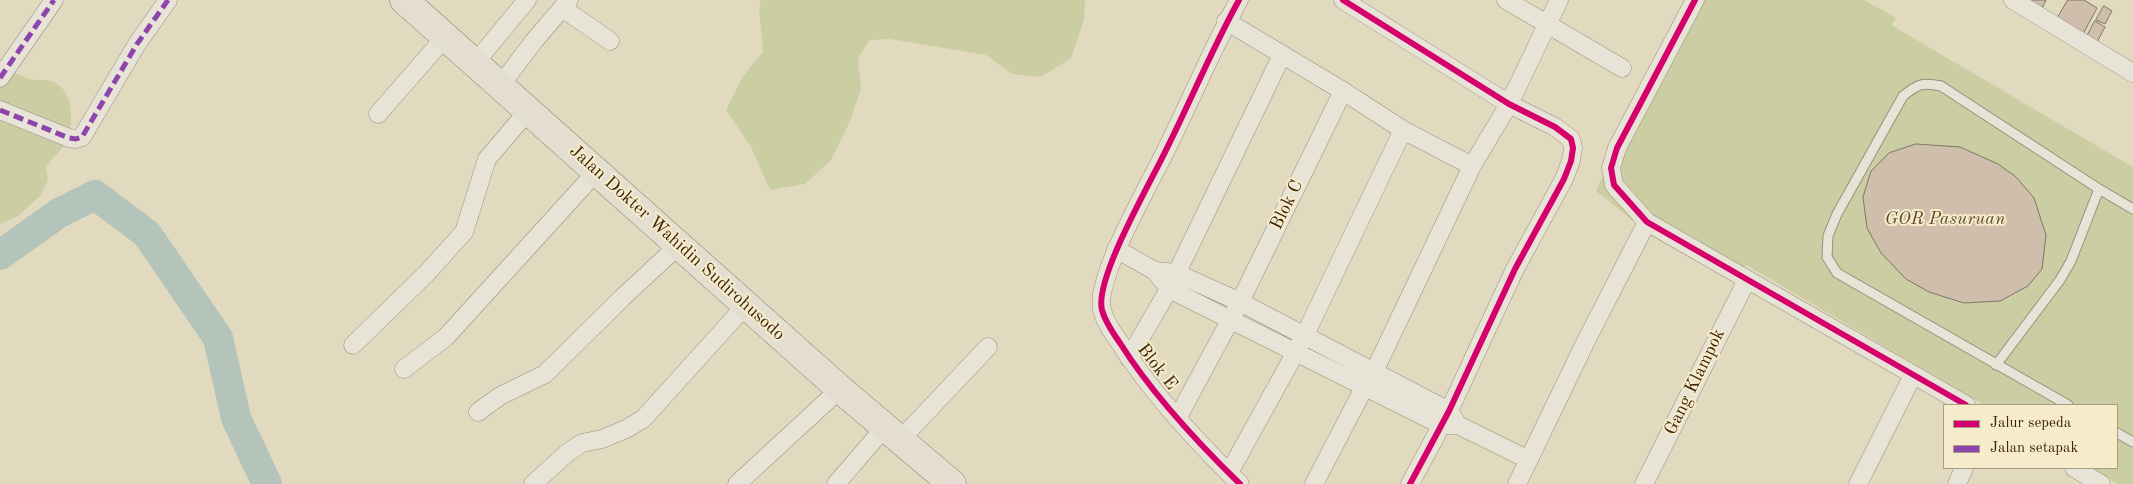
<!DOCTYPE html>
<style>
body{margin:0}
#map{position:relative;width:2133px;height:484px;overflow:hidden;background:#e2dabf;font-family:"Old Standard TT",serif}
canvas{display:block}
.legend{position:absolute;left:1943px;top:404px;width:175px;height:65px;box-sizing:border-box;background:#f6eccc;border:1px solid #ac9c7e;margin:0;padding:6px 9px;list-style:none;font-size:15px;color:#3e230a}
.legend li{display:flex;align-items:center;gap:10px;height:25px}
.legend b{width:25px;border:1px solid #ac9c7e}
</style>
<div id="map">
<canvas width="2133" height="484"></canvas>
<ul class="legend">
<li><b style="height:6px;background:#d6006c"></b>Jalur sepeda</li>
<li><b style="height:6px;background:#8e44ad"></b>Jalan setapak</li>
</ul>
</div>
<script>
const context = document.querySelector('canvas').getContext('2d');
context.lineJoin = 'round';
function fillPath(path, color) {
  context.fillStyle = color;
  context.fill(path, 'evenodd');
}
function strokePath(path, color, width, dash) {
  context.strokeStyle = color;
  context.lineWidth = width;
  context.lineCap = dash ? 'butt' : 'round';
  context.setLineDash(dash || []);
  context.stroke(path);
}
function drawText(font, color, halo, rows, align = 'center') {
  context.font = font + ' "Old Standard TT",serif';
  context.lineWidth = 4;
  context.setLineDash([]);
  context.textBaseline = 'middle';
  context.strokeStyle = halo;
  context.fillStyle = color;
  for (const [text, x, y, turn = 0] of rows) {
    context.save();
    context.translate(x, y);
    context.rotate((+turn || 0) * Math.PI / 180);
    context.textAlign = isNaN(turn) ? turn : align;
    if (halo) context.strokeText(text, 0, 0);
    context.fillText(text, 0, 0);
    context.restore();
  }
}
fillPath(new Path2D(`
 M761 0H1085L1084 20 1071 58 1041 77 1013 74 986 55 890 39 870 40 858 58 861 89 850 121 831 160 805 184 770 190 751 147 726 110 743 76 763 52 759 8Z
 M1684 0H1864L1896 18 1892 25 1896 28 2133 167V484H2117L2090 468H2117V405H1984L1748 266 1746 265 1734 282 1653 237 1596 191Z
 M6 68C15 73 24 78 34 80 39 81 45 79 50 81 75 87 75 126 65 144 60 152 51 159 46 168L48 180 41 195 18 216 0 224V69Z`), '#cbcda3');
strokePath(new Path2D(`
 M0 255 59 213 95 195 147 234 218 338 236 418 267 484`), '#b4c4ba', 30);
const building = new Path2D(`
 M2026 0H2046L2041 10Z
 M2068 0H2084L2097 8 2083 34 2057 19Z
 M2104 6 2112 11 2105 24 2096 20Z
 M2095 21 2105 27 2096 44 2086 38Z
 M1916 144 1960 147 1998 164 2016 177 2034 198 2046 235 2042 269 2028 286 2000 301 1964 303 1929 292 1906 279 1881 253 1867 228 1863 197 1871 171 1889 153Z`);
fillPath(building, '#d0bead');
strokePath(building, '#7e7665', 1);
const lane = new Path2D(`
 M1996 365 2060 280 2071 261 2099 189
 M2068 405 1837 273 1827 257 1828 236 1837 214 1903 96C1918 84 1922 82 1941 86L2099 189 2133 209
 M2117 433 2133 442`);
const street = new Path2D(`
 M1239 0C1212 49 1191 100 1166 150 1151 182 1094 279 1102 310 1105 322 1113 333 1120 343 1152 394 1197 442 1240 484
 M1343 0 1509 104 1555 127 1571 139 1573 148 1571 161 1564 179 1515 269 1449 411 1410 484
 M1506 0 1622 68
 M1695 0 1617 148 1611 168 1614 185 1647 222 1966 405
 M2013 0 2133 73
 M562 8 610 41
 M1226 21 1343 91 1403 130 1472 166
 M475 63 527 0
 M0 78 54 0
 M500 86 534 41 569 0
 M0 110 69 138 76 139 82 137 137 44 168 0
 M378 114 446 36
 M1116 249 1155 271 1176 273 1240 302 1449 411 1455 420
 M1155 271 1169 289 1441 425H1458L1529 460
 M353 345 426 274 464 232 487 159 528 111
 M1129 358 1169 289 1282 55
 M404 369 446 337 597 171
 M478 412 500 396 545 374 623 297 679 245
 M1178 417 1240 302 1343 91
 M901 439 988 347
 M2074 468 2101 484
 M1229 473 1304 337 1403 130
 M533 484 566 454 582 443 602 439 626 429 643 419 747 304
 M737 484 840 389
 M836 484 885 427
 M1314 484 1364 388 1374 372 1472 166 1509 104 1559 0
 M1517 484 1586 341 1647 222
 M1644 484 1747 280
 M1858 484 1913 375
 M1957 484 1964 468`);
const primary = new Path2D(`
 M404 0 840 389 952 484`);
strokePath(lane, '#978f7c', 11);
strokePath(street, '#978f7c', 19);
strokePath(primary, '#7e7665', 29);
strokePath(lane, '#e7e3d6', 9);
strokePath(street, '#e7e3d6', 18);
strokePath(primary, '#e3decf', 28);
strokePath(new Path2D(`
 M0 78 54 0
 M0 110 69 138 76 139 82 137 137 44 168 0`), '#8e44ad', 5, [10, 5]);
strokePath(new Path2D(`
 M1239 0C1212 49 1191 100 1166 150 1151 182 1094 279 1102 310 1105 322 1113 333 1120 343 1152 394 1197 442 1240 484
 M1343 0 1509 104 1555 127 1571 139 1573 148 1571 161 1564 179 1515 269 1449 411 1410 484
 M1695 0 1617 148 1611 168 1614 185 1647 222 1966 405`), '#d6006c', 6);
drawText('18px', '#3e230a', '#f6eccc', [
 ["Blok C",1287,205,-64],
 ["Jalan Dokter Wahidin Sudirohusodo",677,243,42],
 ["Blok E",1157,367,52],
 ["Gang Klampok",1695,382,-64]
]);
drawText('italic 18px', '#5d4b2a', '#f6eccc', [
 ["GOR Pasuruan",1945,219]
]);
</script>
